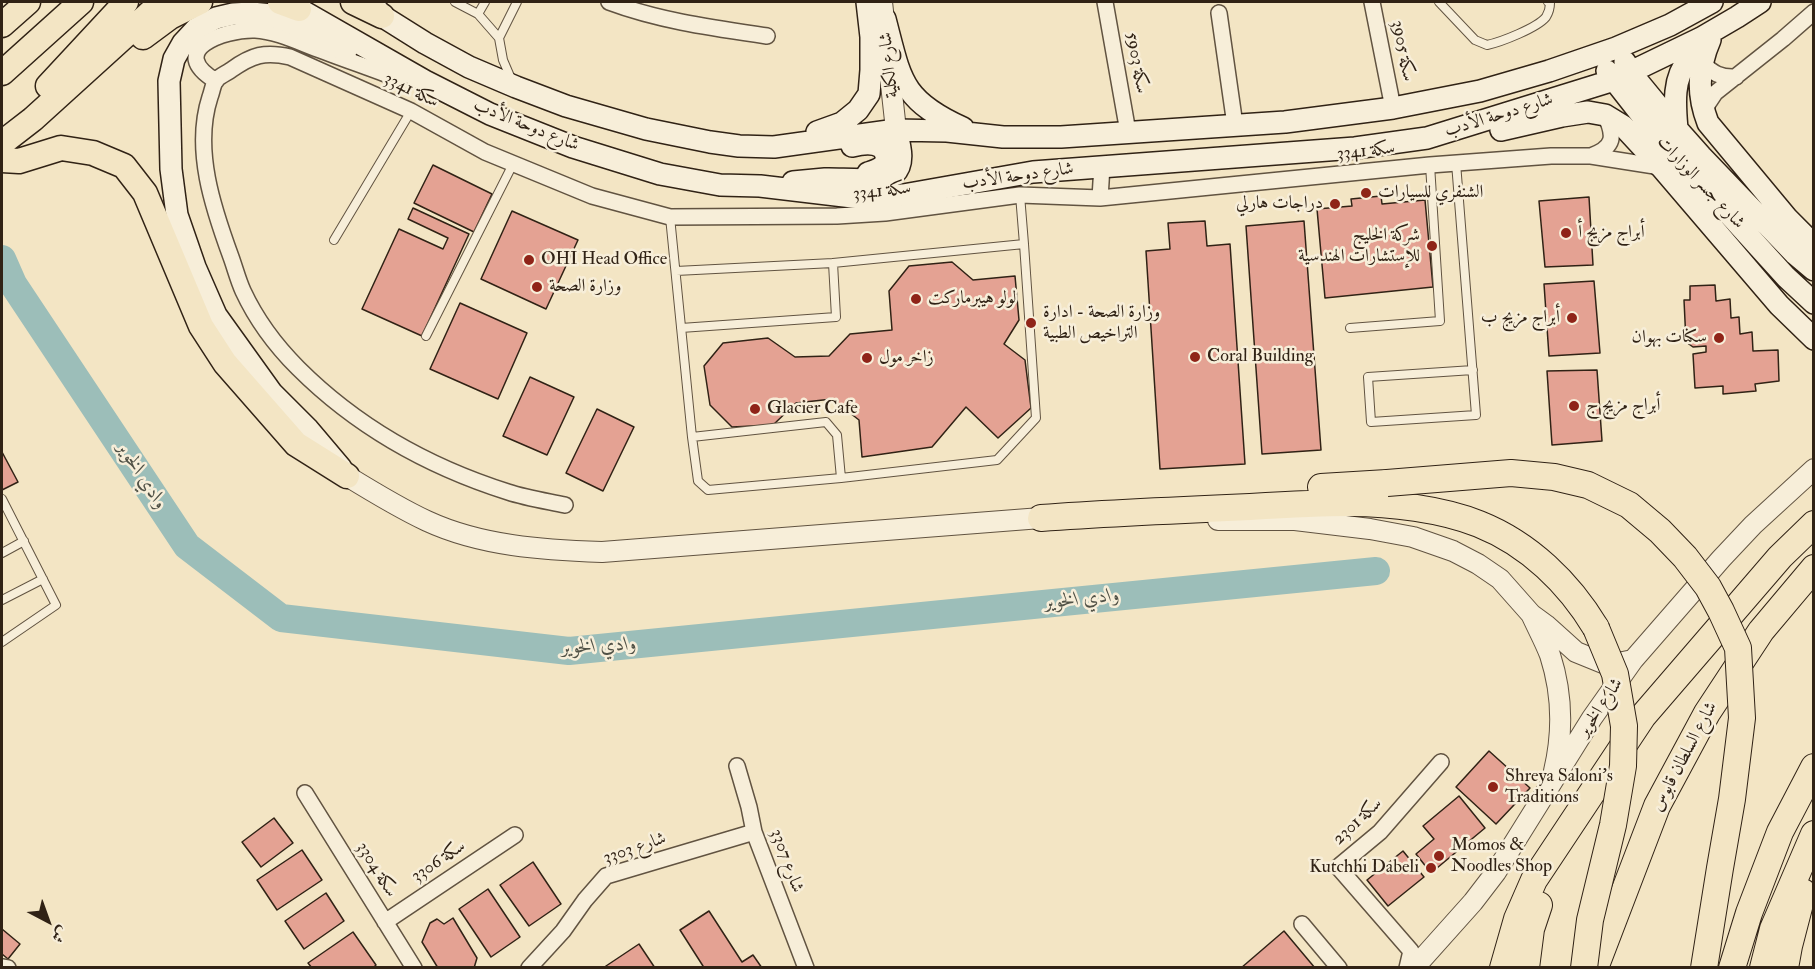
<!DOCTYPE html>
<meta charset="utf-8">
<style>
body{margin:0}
#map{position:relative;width:1815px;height:969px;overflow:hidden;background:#f3e5c4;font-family:"IM FELL Double Pica",Amiri,serif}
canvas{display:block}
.frame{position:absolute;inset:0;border:3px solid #302215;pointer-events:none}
.north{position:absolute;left:18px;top:891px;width:60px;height:60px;-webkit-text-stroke:4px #f7eed9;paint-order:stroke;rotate:139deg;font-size:16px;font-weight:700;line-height:24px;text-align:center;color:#302215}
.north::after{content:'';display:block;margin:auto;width:21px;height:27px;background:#302215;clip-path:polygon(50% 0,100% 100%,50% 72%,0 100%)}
</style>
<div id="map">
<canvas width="1815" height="969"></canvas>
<div class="frame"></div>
<div class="north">ش</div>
</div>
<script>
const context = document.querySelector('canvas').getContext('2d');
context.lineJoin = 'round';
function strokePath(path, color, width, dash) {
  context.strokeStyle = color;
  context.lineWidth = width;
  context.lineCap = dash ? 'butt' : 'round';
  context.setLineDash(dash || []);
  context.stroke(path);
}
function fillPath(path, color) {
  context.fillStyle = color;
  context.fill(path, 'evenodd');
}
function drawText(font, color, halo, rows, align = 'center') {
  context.font = font + ' "IM FELL Double Pica",Amiri,serif';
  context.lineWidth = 5;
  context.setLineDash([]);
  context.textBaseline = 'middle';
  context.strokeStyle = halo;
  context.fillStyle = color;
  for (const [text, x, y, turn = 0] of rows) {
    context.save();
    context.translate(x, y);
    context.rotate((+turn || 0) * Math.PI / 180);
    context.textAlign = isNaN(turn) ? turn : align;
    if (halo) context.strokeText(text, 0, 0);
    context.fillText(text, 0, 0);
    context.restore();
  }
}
strokePath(new Path2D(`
 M2 259 13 284 187 546 281 618 569 651 1376 571`), '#9cbeb9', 28);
const building = new Path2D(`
 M433 165 492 194 474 232 414 203Z
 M1381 196 1382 204 1425 200 1433 287 1325 298 1317 209 1352 206 1351 199Z
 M1589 197 1593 265 1545 267 1539 201Z
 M413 208 469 234 422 336 362 309 399 229 443 249 448 238 408 219Z
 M512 211 578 240 546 309 481 279Z
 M1205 221 1207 246 1230 244 1245 464 1160 469 1146 251 1170 249 1168 223Z
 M1304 221 1321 450 1262 454 1246 226Z
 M952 262 973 280 1015 276 1019 320 1004 344 1025 360 1031 408 998 438 966 407 932 447 862 457 859 420 832 399 796 403 773 425 732 427 710 405 704 366 723 343 768 338 795 357 829 356 850 334 892 330 889 291 909 266Z
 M1594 281 1600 353 1549 356 1544 284Z
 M1715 285 1716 301 1730 299 1731 318 1739 317 1740 334 1752 332 1753 351 1778 350 1779 381 1755 384 1756 391 1723 394V386L1695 388 1693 354 1706 352V346L1693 347 1686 342 1684 300H1690V286Z
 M460 303 527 333 498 399 430 369Z
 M1597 370 1602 441 1552 445 1547 371Z
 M530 377 574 397 547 455 503 436Z
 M597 409 634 427 603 491 566 473Z
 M2 452 18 482 2 490Z
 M1489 751 1530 788 1496 824 1456 787Z
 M1459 796 1485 828 1431 873 1416 854 1434 839 1423 826Z
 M274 818 293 843 261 867 242 842Z
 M302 850 322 880 277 910 257 880Z
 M1403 851 1424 877 1388 906 1367 880Z
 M533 862 561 904 529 926 500 885Z
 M488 889 520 937 491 957 459 909Z
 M326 893 344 921 304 949 285 921Z
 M709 911 742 962 753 955 762 968H700L703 966 680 930Z
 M453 918 477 958 474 968H438L422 942 430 923 437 919 444 924Z
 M2 929 20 944 8 959 2 954Z
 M1284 931 1315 968H1241Z
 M353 932 376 965 373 968H312L308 963Z
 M639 944 655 968H603Z`);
fillPath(building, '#e4a293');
strokePath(building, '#302215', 1.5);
const service = new Path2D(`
 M455 2 478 14 499 38 503 60 512 81
 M1439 2 1475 40 1487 45C1501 42 1537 28 1546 17 1549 12 1550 9 1550 3L1548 2
 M478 14 485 2
 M499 38 517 2
 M1456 163 1476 415 1371 422 1368 377 1473 370
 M670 217 692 437 826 422 837 435 841 478 708 490 698 481 692 437
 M334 240 411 111
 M833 263 1024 244 1020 195
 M676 271 833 263 836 317 681 328
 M1350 328 1440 321 1430 165
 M426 336 514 162
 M841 478 997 460 1036 418 1024 244
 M2 499 56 605 2 642
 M2 553 24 541
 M2 600 43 579`);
const minor = new Path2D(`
 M609 2C660 21 713 28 767 36
 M1105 2 1128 132
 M1372 2 1393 108
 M1219 13 1235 125
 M1702 63C1713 73 1720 78 1736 77
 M216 81C165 50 224 29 255 30 274 31 294 40 312 47 341 58 370 68 399 79
 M1703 111 1715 93 1783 39 1814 12
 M1591 156C1615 147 1615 136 1605 115
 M1100 198 1102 166
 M565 505C546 501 526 498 508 492 429 467 357 427 298 368 276 346 256 319 243 291 238 280 235 268 231 257 213 208 193 149 210 97 212 92 213 84 216 80 220 76 227 73 231 70 252 55 265 51 290 57L411 111 485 152 592 196 670 217 837 216 885 213 1020 195 1100 198 1430 165 1551 156H1591L1661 167
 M737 766 749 807 754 832 806 968
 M305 793 414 968
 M385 922 515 835
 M1302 924 1339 968
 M2 967 8 968
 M529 968 563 931 585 900 606 876 754 832
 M1407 968 1411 951 1338 867 1380 832 1441 762`);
const tertiary = new Path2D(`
 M882 2 896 130
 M347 476C373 492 399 508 427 521 481 546 543 550 602 552L1041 518 1054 519
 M1218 520H1295L1370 529 1413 537 1453 551 1478 564 1500 579 1531 614 1546 625 1576 652 1608 665 1633 660
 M1532 616C1538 629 1545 642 1550 655 1562 692 1563 733 1554 771
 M1414 968 1473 902 1496 872 1592 718 1633 660 1721 559 1753 525 1814 469`);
const secondary = new Path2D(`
 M289 2 299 9 425 81 490 114 573 147 660 174 720 185 760 186 861 198 903 195 1033 172 1355 148 1427 138 1614 80 1701 38 1737 17 1760 2
 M372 3 382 16 425 43 469 67 516 87 566 106 646 129 710 142 739 146 774 147 896 130 947 131 1003 137H1061L1285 122 1393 108 1480 91 1549 71 1616 48 1670 25 1712 2
 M885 19C901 80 901 100 963 128
 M1710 40C1698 67 1697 95 1708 123L1787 218 1814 245
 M1625 62 1631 73 1677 129 1701 156 1795 254 1814 270
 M1607 71 1658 136 1786 277 1814 303
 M1677 129C1675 106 1672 78 1689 59 1695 53 1702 48 1708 43
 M1501 130 1562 116 1588 112 1605 115 1623 126 1661 167 1779 305 1814 339
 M817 132 842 123 858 110 869 94 871 70V37L867 2
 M852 146C860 144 873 142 881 147 883 149 885 152 886 155 888 167 877 170 868 173
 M793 182C804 181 814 180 825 179 840 178 883 184 894 174 906 163 899 143 896 130
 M341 468 308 429 272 393 216 315 195 267 177 215 171 169 169 81 174 59 183 43 197 28 216 18 233 14 251 13 272 15 291 23 346 51`);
const primary = new Path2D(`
 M280 2 299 9
 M353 2 382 16
 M2 25 28 2
 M143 37 170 17 200 2
 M2 73 81 2
 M48 86 126 2
 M2 143 33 119 162 2
 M2 160 19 161 61 148 93 153 124 166 145 193 201 326 225 363 296 444 347 476`);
const trunk = new Path2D(`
 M1321 487 1387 483
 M1041 518C1110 513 1180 510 1250 507 1283 505 1316 503 1350 503 1390 503 1442 509 1479 524 1529 544 1569 583 1596 628
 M1503 968 1517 919 1534 880 1643 716 1780 557 1814 524
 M1526 968 1531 929 1539 905
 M1595 968 1657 806 1707 713 1761 631 1814 568
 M1732 968 1749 913 1780 832 1814 767
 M1763 968 1773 929 1814 834
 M1785 968 1789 946 1803 892`);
strokePath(service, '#615341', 10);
strokePath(minor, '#615341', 18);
strokePath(tertiary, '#615341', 22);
strokePath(secondary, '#302215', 24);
strokePath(primary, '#302215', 27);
strokePath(trunk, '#302215', 28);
strokePath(service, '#f7eed9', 8);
strokePath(minor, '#f7eed9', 15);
strokePath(tertiary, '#f7eed9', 20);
strokePath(secondary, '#f7eed9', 21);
strokePath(primary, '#f3e5c4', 24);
strokePath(trunk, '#f3e5c4', 26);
const trunkBridge = new Path2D(`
 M1387 483 1511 473 1554 477 1588 485 1629 505 1660 531 1685 557 1708 587 1721 611 1738 648 1742 718 1732 799 1720 868 1704 968
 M1584 968 1590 920 1613 825 1623 766 1624 726 1615 674 1596 628`);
strokePath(trunkBridge, '#302215', 28, []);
strokePath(trunkBridge, '#f3e5c4', 26);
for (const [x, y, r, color] of [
 [1366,193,6,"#8f2418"],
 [1335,204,6,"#8f2418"],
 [1566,233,6,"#8f2418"],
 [1432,246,6,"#8f2418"],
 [529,260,6,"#8f2418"],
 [537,287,6,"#8f2418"],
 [916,299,6,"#8f2418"],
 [1572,318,6,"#8f2418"],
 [1031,323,6,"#8f2418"],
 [1719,338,6,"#8f2418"],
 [1195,357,6,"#8f2418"],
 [867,358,6,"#8f2418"],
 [1574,406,6,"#8f2418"],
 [755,409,6,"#8f2418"],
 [1493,787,6,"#8f2418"],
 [1439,856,6,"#8f2418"],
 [1431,868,6,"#8f2418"]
]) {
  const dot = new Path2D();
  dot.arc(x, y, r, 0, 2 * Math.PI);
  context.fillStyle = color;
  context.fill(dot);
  strokePath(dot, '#f7eed9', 2);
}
drawText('18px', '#302215', '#f7eed9', [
 ["سكة 3905",1402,51,79],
 ["سكة 5903",1136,63,80],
 ["شارع الكلية",890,65,-96],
 ["سكة 3341",411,91,26],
 ["شارع دوحة الأدب",1499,116,-17],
 ["شارع دوحة الأدب",526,126,22],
 ["سكة 3341",1366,152,-6],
 ["شارع دوحة الأدب",1018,177,-8],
 ["شارع جسر الوزارات",1700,183,47],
 ["سكة 3341",882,192,-6],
 ["شارع الخوير",1601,708,-56],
 ["شارع السلطان قابوس",1685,757,-62],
 ["سكة 2301",1358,822,-43],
 ["3303 شارع",635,849,-19],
 ["3307 شارع",786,861,70],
 ["سكة 3306",439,862,-34],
 ["سكة 3304",376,870,58]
]);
drawText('18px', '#302215', '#f7eed9', [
 ["الشنفري للسيارات",1378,193],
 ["دراجات هارلي",1323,204,"right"],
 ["أبراج مزيج أ",1578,233],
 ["شركة الخليج",1420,236,"right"],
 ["للإستشارات الهندسية",1420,257,"right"],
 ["OHI Head Office",541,260],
 ["وزارة الصحة",549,287],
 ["لولو هيبرماركت",928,299],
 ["وزارة الصحة - ادارة",1043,313],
 ["التراخيص الطبية",1043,334],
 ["أبراج مزيج ب",1560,318,"right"],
 ["سكنات بهوان",1707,338,"right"],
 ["Coral Building",1207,357],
 ["زاخر مول",879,358],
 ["أبراج مزيج ج",1586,406],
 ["Glacier Cafe",767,409],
 ["Shreya Saloni's",1505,777],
 ["Traditions",1505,798],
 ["Momos &",1451,846],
 ["Noodles Shop",1451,867],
 ["Kutchhi Dabeli",1419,868,"right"]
], 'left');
drawText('italic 20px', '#505146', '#f7eed9', [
 ["وادي الخوير",141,476,57],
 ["وادي الخوير",1082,600,-6],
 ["وادي الخوير",599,647,-3]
]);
</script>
